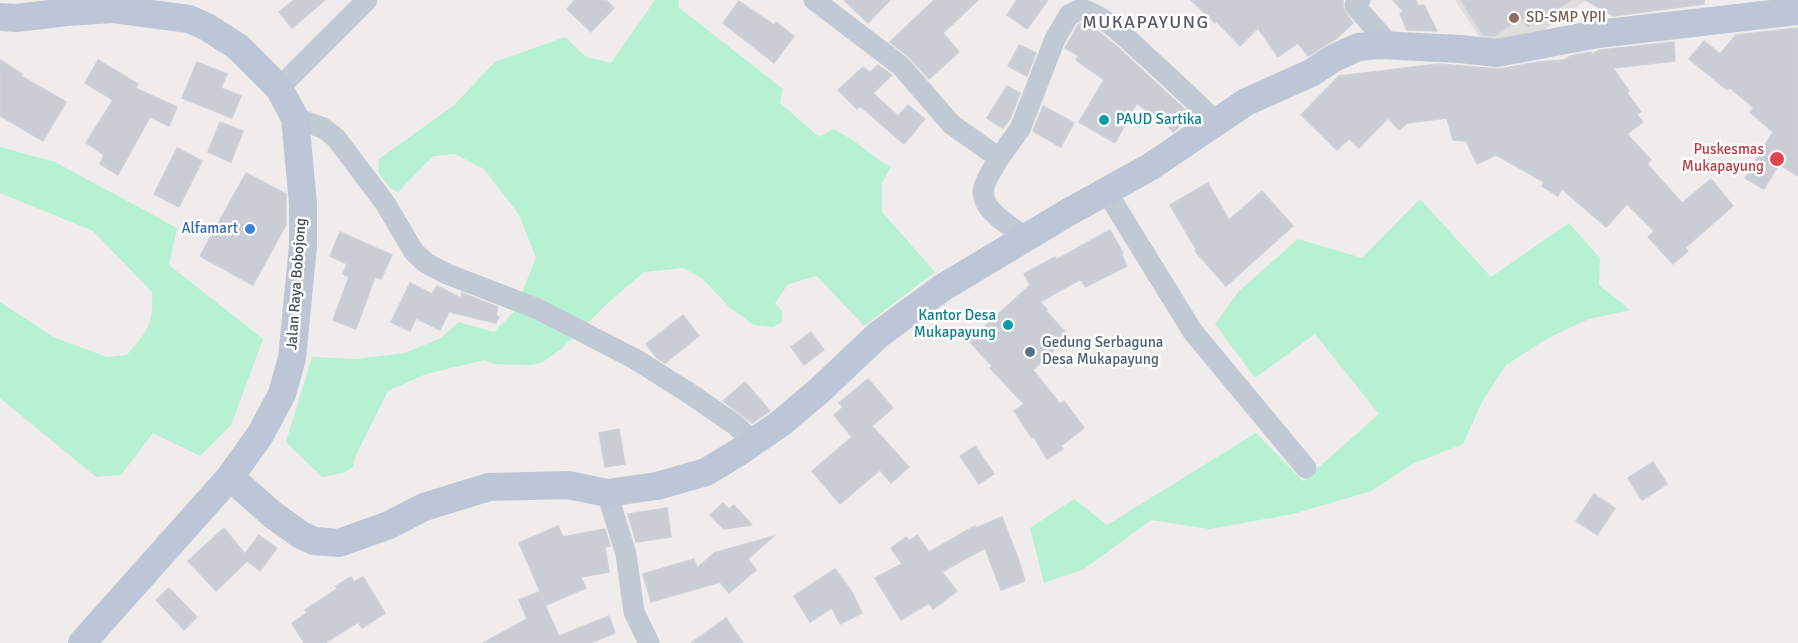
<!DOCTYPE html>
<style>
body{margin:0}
canvas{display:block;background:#efeceb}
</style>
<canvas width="1798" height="643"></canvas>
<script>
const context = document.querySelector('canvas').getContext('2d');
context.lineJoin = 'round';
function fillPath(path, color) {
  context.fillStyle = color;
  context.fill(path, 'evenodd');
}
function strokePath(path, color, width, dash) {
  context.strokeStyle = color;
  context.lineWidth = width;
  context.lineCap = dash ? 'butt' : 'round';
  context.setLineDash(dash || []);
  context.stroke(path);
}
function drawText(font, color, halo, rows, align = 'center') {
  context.font = font + ' Signika,sans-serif';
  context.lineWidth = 5;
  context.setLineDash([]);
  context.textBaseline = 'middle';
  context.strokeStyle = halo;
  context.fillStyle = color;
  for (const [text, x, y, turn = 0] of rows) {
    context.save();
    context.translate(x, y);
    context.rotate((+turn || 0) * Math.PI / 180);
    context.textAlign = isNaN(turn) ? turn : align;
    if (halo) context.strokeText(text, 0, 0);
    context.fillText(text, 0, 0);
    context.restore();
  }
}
fillPath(new Path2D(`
 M1455 0H1586L1536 36 1487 49Z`), '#e0dddd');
fillPath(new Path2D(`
 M655 0H679L678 7 783 89 780 103 819 137 834 129 854 141 883 163 891 166 882 183V212L935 272 864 326 817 276 788 284 775 303 782 311V322L773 327 754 325 730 308 702 278 683 268 644 272 609 302 561 349 543 362 533 365H516L494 364 484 360 426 374 388 391 355 457 353 467 343 473 322 477 286 442 312 357 356 359 405 353 441 338 459 322 494 332 514 312 536 258 520 217 514 208 484 169 455 154 433 156 398 192 390 188 378 172 379 159 453 106 495 62 565 37 586 57 611 63Z
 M0 147 55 162 177 228 169 265 263 339 231 425 200 456 153 433 121 475 96 477 0 398V302L53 337 107 357 127 355C147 331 154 325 152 292L93 231 0 193Z
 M1420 199 1491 277 1569 223 1600 258 1599 285 1630 310 1589 319 1548 338 1506 365 1482 402 1463 444 1412 464 1371 491 1293 514 1210 529 1151 520 1084 569 1044 583 1030 528 1074 499 1107 525 1256 433 1303 481 1379 414 1315 334 1255 378 1215 324 1239 291 1298 239 1362 258Z`), '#b5f1d2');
const building = new Path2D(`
 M294 0H325L292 28 279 12Z
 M575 0H606L614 8 591 32 567 9Z
 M844 0H890L868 23Z
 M934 0H978L943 33 959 52 929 79 910 58 890 42Z
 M1017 0H1048L1027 29 1007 15Z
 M1191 0H1343V8L1353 23 1337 38 1308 56 1298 43 1278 57 1258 28 1240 46 1216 21 1215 23Z
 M1393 0H1415L1419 6 1424 5 1437 31 1407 30 1400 14 1403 11Z
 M1461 0H1571L1527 27 1522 18 1494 36 1483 35Z
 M1586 0H1704V4L1613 16Z
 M739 1 774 25 776 22 794 36 774 63 723 23Z
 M1082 23 1100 33 1114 44 1192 116 1173 132 1164 122 1162 124 1137 103 1115 143 1079 122 1104 80 1076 60 1079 56 1065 48 1078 25Z
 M1798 28V176L1779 164 1764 189 1745 178 1773 132 1750 112 1754 108 1730 88 1727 90 1689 59 1704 41 1720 54 1736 35Z
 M1674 42 1675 61 1613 68 1629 91 1627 93 1641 112 1637 115 1643 122 1627 134 1651 160 1647 164 1682 203 1711 179 1733 206 1685 248 1688 251 1673 264 1648 237 1654 231 1627 204 1606 227 1562 189 1558 196 1542 186 1544 182 1496 155 1477 164 1466 141 1453 140 1447 118 1407 123 1399 130 1388 118 1359 148 1349 139 1337 150 1301 115 1339 76 1438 64 1500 69 1538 62 1564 60 1570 56 1591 52 1592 54 1600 50Z
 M1019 45 1036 53 1027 76 1008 66Z
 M0 60 22 74 21 76 66 102 43 141 0 116Z
 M98 60 138 84 135 88 177 107 169 126 150 117 118 175 100 164 104 155 86 143 113 100 85 83Z
 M197 62 227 74 221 88 241 96 232 118 182 98Z
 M878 65 892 75 873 93 898 116 908 105 925 119 904 144 860 106 857 109 838 90 863 67 870 72Z
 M1007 86 1020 93 1010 119 1003 128 987 118Z
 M1043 106 1074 123 1061 147 1033 131Z
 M220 122 243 131 231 162 208 152Z
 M177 148 202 161 179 207 154 194Z
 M246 173 286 194V225L253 285 200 256Z
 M1208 183 1229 220 1262 191 1293 226 1226 286 1195 251 1196 249 1170 205Z
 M1110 230 1123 253H1121L1127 266 1085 287 1081 279 1040 302 1047 309 1046 311 1069 336 1033 370 1060 404 1064 401 1084 428 1061 446 1063 449 1047 459 1034 437 1032 438 1014 411 1024 404 990 368 992 366 969 341 1030 285 1024 274 1055 257 1056 260Z
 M340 232 392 255 381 279 375 277 356 329 333 320 349 277 343 274 347 264 330 256Z
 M410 283 432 294 437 286 461 298 462 293 498 307 496 315 499 317 496 323 449 312 440 330 416 318 410 331 391 322Z
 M683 315 699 336 665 363 657 358 646 344Z
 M811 332 824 350 804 365 791 347Z
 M868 379 893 408 872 426 909 467 891 483 880 470 840 504 812 471 852 437 834 415 843 407 839 403Z
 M745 382 770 411 752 423 723 401Z
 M619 429 625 464 605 467 599 433Z
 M975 446 994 474 979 484 960 456Z
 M1653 462 1667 484 1642 500 1628 478Z
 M1594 494 1615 508 1597 535 1576 521Z
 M723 503 729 509 734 505 752 525 724 529 710 515Z
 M667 508 671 537 636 542 628 514Z
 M1002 517 1018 558 1025 581 1001 590 985 548 942 572 957 591 933 609 929 603 901 620 875 578 902 564 891 548 906 537 909 541 917 535 929 552 975 526 976 528Z
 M558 526 563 537 605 529 610 546 605 547 609 572 581 577 586 588 546 605 519 543Z
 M224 528 245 554 259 535 277 548 260 571 247 561 216 591 188 561Z
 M774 536 748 559 756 570 729 593 720 582 651 602 643 574 694 559 697 568 714 553Z
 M835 569 852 592 862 613 840 624 832 608 810 622 794 596Z
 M351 577 354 582 363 577 385 613 362 628 358 622 325 643H304L292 623 307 613 305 610 337 589 336 586Z
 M169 588 197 617 184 630 156 600Z
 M539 592 559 636 609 616 615 633 590 643H483L527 619 519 600Z
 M726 618 743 643H691Z`);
fillPath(building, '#cacdd4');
strokePath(building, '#cfd1d8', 1.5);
strokePath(new Path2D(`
 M814 0 901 66 951 124 999 158C994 167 987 177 984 187 978 209 1011 226 1026 238
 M1360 0 1355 5C1366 20 1379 31 1390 46
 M279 88 367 0
 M295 118 323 128 336 138 385 203 414 252 426 263 447 274 538 309 635 359 689 393 734 424 754 442
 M999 158 1020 129 1055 39 1069 15 1081 9C1107 17 1125 37 1145 55 1169 77 1193 99 1216 122
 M1106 191 1193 332 1306 468
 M607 493 626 554 634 612 649 643`), '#c1c9d5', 21);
strokePath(new Path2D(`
 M0 17 16 18 67 12 113 9 189 19 207 27 238 47 279 88 295 118 303 204V246L292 358 282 394 260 435 230 477 82 643
 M230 477 273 515 301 535 314 541 339 543 389 525 424 507 489 487 568 485 607 493 657 486 706 472 739 452 781 423 820 390 878 335 942 288 1067 213 1150 167 1246 102 1311 73 1334 58 1358 47 1380 45 1460 49 1497 53 1598 34 1798 11`), '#bcc6d7', 28);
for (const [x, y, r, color] of [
 [1514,18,6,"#8d6e63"],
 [1104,120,6,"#0f9aa8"],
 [1777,159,8,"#e0444e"],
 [250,229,6,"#3f7fe0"],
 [1008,325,6,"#0f9aa8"],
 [1030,352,6,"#5c6f8a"]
]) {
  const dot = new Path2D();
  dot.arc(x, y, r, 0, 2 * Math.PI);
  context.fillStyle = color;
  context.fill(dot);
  strokePath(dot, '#fff', 2);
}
drawText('15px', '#785e54', '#fff', [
 ["SD-SMP YPII",1526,18]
], 'left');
drawText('15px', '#0d838f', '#fff', [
 ["PAUD Sartika",1116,120],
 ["Kantor Desa",996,316,"right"],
 ["Mukapayung",996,333,"right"]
], 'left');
drawText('15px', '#be3a42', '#fff', [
 ["Puskesmas",1764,150],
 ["Mukapayung",1764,167]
], 'right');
drawText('15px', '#366cbe', '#fff', [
 ["Alfamart",238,229]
], 'right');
drawText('15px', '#434d5a', '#fff', [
 ["Jalan Raya Bobojong",297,284,-86]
]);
drawText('15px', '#4e5e75', '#fff', [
 ["Gedung Serbaguna",1042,343],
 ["Desa Mukapayung",1042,360]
], 'left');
context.letterSpacing = '1.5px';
drawText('18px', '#585b61', '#fff', [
 ["MUKAPAYUNG",1146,23]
]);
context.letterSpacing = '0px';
</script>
